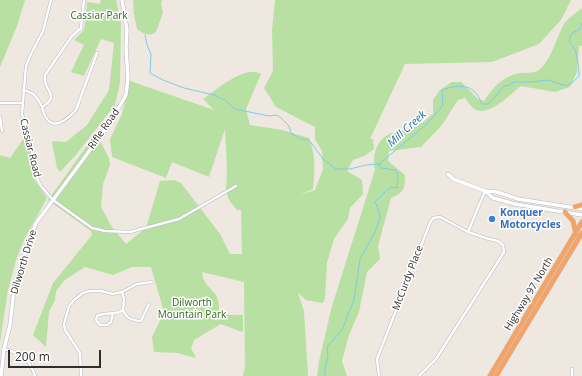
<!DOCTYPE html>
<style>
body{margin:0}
#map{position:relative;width:582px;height:376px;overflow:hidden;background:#eee8e1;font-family:"Open Sans",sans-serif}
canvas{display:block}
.scale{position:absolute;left:8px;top:350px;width:93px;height:18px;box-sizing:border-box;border:2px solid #2e2e2e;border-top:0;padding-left:5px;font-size:12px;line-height:14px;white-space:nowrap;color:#2e2e2e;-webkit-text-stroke:3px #fff;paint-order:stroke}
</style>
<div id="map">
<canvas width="582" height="376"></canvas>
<div class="scale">200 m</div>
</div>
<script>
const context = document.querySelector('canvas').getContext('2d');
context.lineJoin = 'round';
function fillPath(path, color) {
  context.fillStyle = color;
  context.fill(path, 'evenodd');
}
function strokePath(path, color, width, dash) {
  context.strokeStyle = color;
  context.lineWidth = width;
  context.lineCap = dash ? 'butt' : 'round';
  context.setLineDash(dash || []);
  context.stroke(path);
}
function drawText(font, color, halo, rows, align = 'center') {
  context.font = font + ' "Open Sans",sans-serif';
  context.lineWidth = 3;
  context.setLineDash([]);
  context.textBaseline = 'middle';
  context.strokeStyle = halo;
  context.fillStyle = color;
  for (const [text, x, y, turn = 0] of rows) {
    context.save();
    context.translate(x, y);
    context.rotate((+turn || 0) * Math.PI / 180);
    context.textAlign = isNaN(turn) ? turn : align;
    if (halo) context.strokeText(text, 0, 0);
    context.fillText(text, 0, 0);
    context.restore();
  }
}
fillPath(new Path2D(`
 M0 0H25L17 26 0 67Z
 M101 0H116L121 23 120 83 115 105 75 156 60 172 57 168 52 143 53 141 66 142 87 125 109 90 114 43 101 39 84 76 71 72 84 45 74 40 83 31 85 25 87 2 100 4Z
 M133 0H162L161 3 163 13 156 32C148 37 144 34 137 29L134 14Z
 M275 0H571L561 20 539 44 492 62 405 64 370 139H373L374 149 364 156 353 160 347 171 362 180 363 194 350 208 348 219 334 239 327 263 325 298 323 303 306 300 298 293 304 311 308 376H243L245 366 244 282 202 272C203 285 210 286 216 295 219 301 219 308 220 315H243V331L242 332 221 324 194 340 191 349 196 357 194 356 195 358 178 353 154 352 152 337 164 312 151 267H132L113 275 85 267 65 280 56 291 55 300 49 312 46 347 33 335 53 283 92 235 91 231 48 200 96 133 109 158 110 165 103 184 101 207 112 227 126 244 146 228 160 181 174 180 181 183 220 234 230 254H242L241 210H237L229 200 226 191 227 170 225 129 209 177 172 162 166 178 112 157 110 139 122 114 130 81 214 110 203 99C216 90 246 64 261 74L246 109 250 125 282 130 309 138C316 156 315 170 313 189L300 195 315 190 323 169 322 151 315 139V127L276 107 264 88 273 71 272 30Z
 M582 8V46H579L577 72 570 87 555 92 521 86C509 95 488 119 473 108 470 105 467 101 465 98L458 100 442 125 421 147 389 151 388 161 405 175C405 190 404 192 391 198L378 246 380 259 367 272 359 312 349 335 342 361 347 376H317L319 361 332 306 375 170C372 155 376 140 391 133 400 130 410 130 418 125 423 123 428 117 433 114V100L440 90 452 82H461L478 99 484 101C493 87 504 75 521 73 528 72 534 74 539 70 552 59 556 38 564 24 568 18 576 13 582 8Z
 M24 138 29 148 34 179 47 198 25 238 17 257 8 290 0 342V155L10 158Z`), '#b8e0a2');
strokePath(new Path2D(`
 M145 35 147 45 151 54 150 73 163 80 184 88 214 95 225 100 235 109 269 116 277 115 281 118 289 126 291 133 300 139 309 140 323 159 336 169H350L366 165 379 164
 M385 159 427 124 443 105 442 90C460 84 474 83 482 104H489L504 86 510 85 513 82H531L548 80 566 86 573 82 579 76C579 69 578 61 576 53 574 43 565 46 572 33L579 30 582 23
 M326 376 324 373 328 356 327 347 342 330 354 300 360 259 375 232 380 218 378 208 375 202 390 187 397 188 398 176 396 170 381 168 379 164 384 160`), '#7ccce8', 1);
const street = new Path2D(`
 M51 0 43 31 31 54 26 66 22 114 31 145 36 176 41 186 53 200 92 228 105 231 130 232 179 219 236 186
 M23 90C35 93 37 97 42 107 62 95 42 91 45 75L72 36 81 28 84 0
 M0 103H22
 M42 107C48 132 62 125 76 110L97 53
 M0 117 2 131
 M468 232 485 191
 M123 310C127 319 131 320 141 321L149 304
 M113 313 111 322 107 325H100L96 320 97 316C105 311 116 316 123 310L124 299 122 292
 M4 349C22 354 29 358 35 376
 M572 369V376
 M81 376 80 353 65 330 64 324 69 306 74 300 83 293 90 291H101L113 294 122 292 137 284 152 282
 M379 376 377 359 430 223 433 218 440 217 468 232 489 239 498 241 503 245 504 252 436 359 419 376`);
const secondary = new Path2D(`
 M448 174 453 179 485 191 493 198 515 204 582 215
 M486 191 497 192 518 199 582 209
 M1 376 4 349 10 325 14 289 28 244 36 223 110 123 126 95 128 78 126 48 127 30 122 0`);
const highway = new Path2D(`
 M575 207 582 205
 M565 212 573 221 576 234
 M490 376 582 222
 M496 376 582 233`);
strokePath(street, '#b5b7c0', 3.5);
strokePath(secondary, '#b5b7c0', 4.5);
strokePath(highway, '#c9c9c9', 5.5);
strokePath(street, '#fff', 2.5);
strokePath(secondary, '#fff', 3.5);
strokePath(highway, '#f5a365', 4.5);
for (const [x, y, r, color] of [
 [492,219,4,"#3f7fe0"]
]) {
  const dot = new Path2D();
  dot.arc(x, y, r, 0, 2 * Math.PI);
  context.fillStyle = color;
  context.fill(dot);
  strokePath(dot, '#fff', 1.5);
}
drawText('10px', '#2f6820', '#fff', [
 ["Cassiar Park",99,16],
 ["Dilworth",192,303],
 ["Mountain Park",192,315]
]);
drawText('10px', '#2e2e2e', '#fff', [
 ["Rifle Road",104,129,-55],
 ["Cassiar Road",30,148,76],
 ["Dilworth Drive",24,262,-73],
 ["McCurdy Place",408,278,-69],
 ["Highway 97 North",529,294,-59]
]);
drawText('bold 10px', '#366cbe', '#fff', [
 ["Konquer",500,213],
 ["Motorcycles",500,225]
], 'left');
drawText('italic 11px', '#166d99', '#fff', [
 ["Mill Creek",407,129,-42]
]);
</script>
